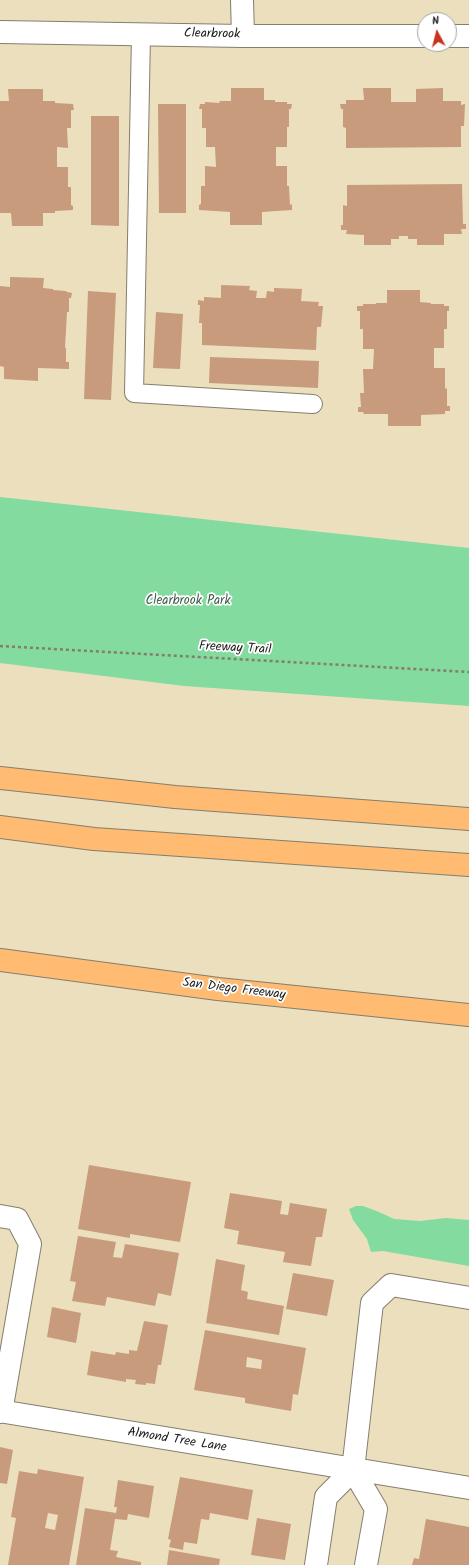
<!DOCTYPE html>
<style>
body{margin:0}
#map{position:relative;width:469px;height:1565px;overflow:hidden;background:#ecdfbe;font-family:Kalam,sans-serif}
canvas{display:block}
.north{position:absolute;left:417px;top:12px;width:40px;height:40px;box-sizing:border-box;background:#fff;border:1px solid #a4a4a4;border-radius:50%;rotate:353deg;font-size:11px;font-weight:700;line-height:16px;text-align:center;color:#1c1c1c}
.north::after{content:'';display:block;margin:auto;width:14px;height:18px;background:#c8321e;clip-path:polygon(50% 0,100% 100%,50% 72%,0 100%)}
</style>
<div id="map">
<canvas width="469" height="1565"></canvas>
<div class="north">N</div>
</div>
<script>
const context = document.querySelector('canvas').getContext('2d');
context.lineJoin = 'round';
function fillPath(path, color) {
  context.fillStyle = color;
  context.fill(path, 'evenodd');
}
function strokePath(path, color, width, dash) {
  context.strokeStyle = color;
  context.lineWidth = width;
  context.lineCap = dash ? 'butt' : 'round';
  context.setLineDash(dash || []);
  context.stroke(path);
}
function drawText(font, color, halo, rows, align = 'center') {
  context.font = font + ' Kalam,sans-serif';
  context.lineWidth = 3.5;
  context.setLineDash([]);
  context.textBaseline = 'middle';
  context.strokeStyle = halo;
  context.fillStyle = color;
  for (const [text, x, y, turn = 0] of rows) {
    context.save();
    context.translate(x, y);
    context.rotate((+turn || 0) * Math.PI / 180);
    context.textAlign = isNaN(turn) ? turn : align;
    if (halo) context.strokeText(text, 0, 0);
    context.fillText(text, 0, 0);
    context.restore();
  }
}
fillPath(new Path2D(`
 M0 497 469 548V706L184 686 0 663Z
 M356 1206H363L379 1212 394 1219 420 1221 446 1218 469 1220V1266L383 1251 371 1252 367 1239 353 1220 349 1209Z`), '#83db9f');
fillPath(new Path2D(`
 M231 88H264V100H275V102H287V104H292L291 109H289V127H287V147H276V166H287V186H289L290 205 292 204V210L262 212V225H230V212L199 210V205L201 204V186H205V166L216 167 215 147H206V128H202V109H199L200 104H205V102L220 103 219 101H231Z
 M363 88H391V102H416V89L443 88V101H461V105L465 104 464 126H461V147L346 148V128L343 127V109H341L340 104H346V100H364Z
 M8 89H43V101H55V103L73 104 74 110H71V128H67L68 148 57 147V167H68V187H71V205L73 206V210L55 211V213H43V226H12L11 213H0V101H9Z
 M158 104H186V213H159Z
 M91 116H119V226L91 225Z
 M462 184 463 224H466V229H461L462 234H444V245H417V239H408V236H399V239H391V245H364V235L346 234 347 230H341V225H343V205L347 206V185Z
 M10 277 44 278 43 288 53 289V290L66 291 67 292 72 293 71 298H69V312H67L65 348H66V362H69V369L38 368V381L4 379V367L0 366V286L10 287Z
 M221 285 250 286 249 290 257 291 256 298H266L267 291 274 292V288L302 289 301 301 319 302 318 306H323L321 327H317L316 350 202 345V323H199L200 305H198V300L204 301V297L221 298Z
 M387 290H420V302L431 303V304H444V306H449V311H447V329H444V348H434V368H445V389L447 388V406H450V411H445V414L421 415V426H388V414H364L363 412H358V407H361L360 393H364L363 369H373L374 349H363V329H360V311H357V306H363V304H376V303H387Z
 M88 291 116 293 111 400 84 399Z
 M156 312 183 314 180 369 153 368Z
 M210 357 319 361 318 388 209 383Z
 M89 1165 191 1182 180 1242 130 1234V1238L78 1229Z
 M230 1193 282 1201 280 1214 288 1215 290 1203 327 1209 322 1237H316L311 1266 283 1262 285 1252 237 1244 239 1231 224 1228Z
 M78 1236 116 1242 113 1257 122 1258 125 1244 179 1253 171 1296 158 1293 155 1306 107 1297 105 1306 72 1301 76 1282 70 1281Z
 M216 1259 245 1265 241 1290 248 1292 247 1299 284 1306 279 1335 206 1323Z
 M293 1273 334 1280 327 1316 286 1309Z
 M52 1307 81 1313 76 1343 47 1337Z
 M144 1321 168 1325 161 1365H158L155 1384 146 1383V1385L135 1384 136 1380 126 1379V1382L87 1375 91 1351 115 1355 116 1352 129 1354V1350L137 1351Z
 M205 1330 306 1348 298 1395 293 1394 291 1411 245 1403V1398L194 1390ZM247 1357 262 1360 261 1369 246 1367Z
 M0 1447 13 1450 7 1484 0 1483Z
 M38 1469 84 1477 69 1565H8L16 1518 11 1517 19 1471 37 1474ZM48 1513 58 1515 55 1530 45 1528Z
 M180 1477 253 1490 248 1520 210 1513 209 1520 201 1519 197 1544 184 1542 183 1550 169 1547 171 1540 168 1539Z
 M118 1480 154 1486 149 1518 128 1514 127 1520 115 1519 110 1550 118 1551 116 1557 141 1562V1565H76L85 1508 116 1513 117 1507H114Z
 M257 1518 291 1524 285 1560 251 1555Z
 M426 1519 469 1527V1565H412L414 1558 419 1559Z
 M169 1550 220 1559 219 1565H167Z`), '#c79b7b');
const service = new Path2D(`
 M141 35 134 393 313 404`);
const minor = new Path2D(`
 M242 0 243 36
 M0 32 243 36H425
 M449 36H469
 M0 1216 17 1219 30 1244 1 1412
 M0 1411 469 1488
 M316 1565 326 1497 353 1470
 M366 1565 376 1509 353 1470 372 1303 391 1285 469 1298`);
const motorway = new Path2D(`
 M0 778 175 797 469 819
 M0 827 94 839 469 865
 M0 960 218 989 469 1015`);
strokePath(service, '#847e6d', 20);
strokePath(minor, '#847e6d', 24);
strokePath(motorway, '#847e6d', 24);
strokePath(new Path2D(`
 M0 646 469 672`), '#847e6d', 2.5, [3, 3]);
strokePath(service, '#fff', 18);
strokePath(minor, '#fff', 22);
strokePath(motorway, '#febb71', 22);
drawText('13px', '#1c1c1c', '#fff', [
 ["Clearbrook",212,35,1],
 ["Freeway Trail",235,649,3],
 ["San Diego Freeway",234,990,7],
 ["Almond Tree Lane",177,1441,9]
]);
drawText('13px', '#405f4a', '#fff', [
 ["Clearbrook Park",188,602]
]);
</script>
